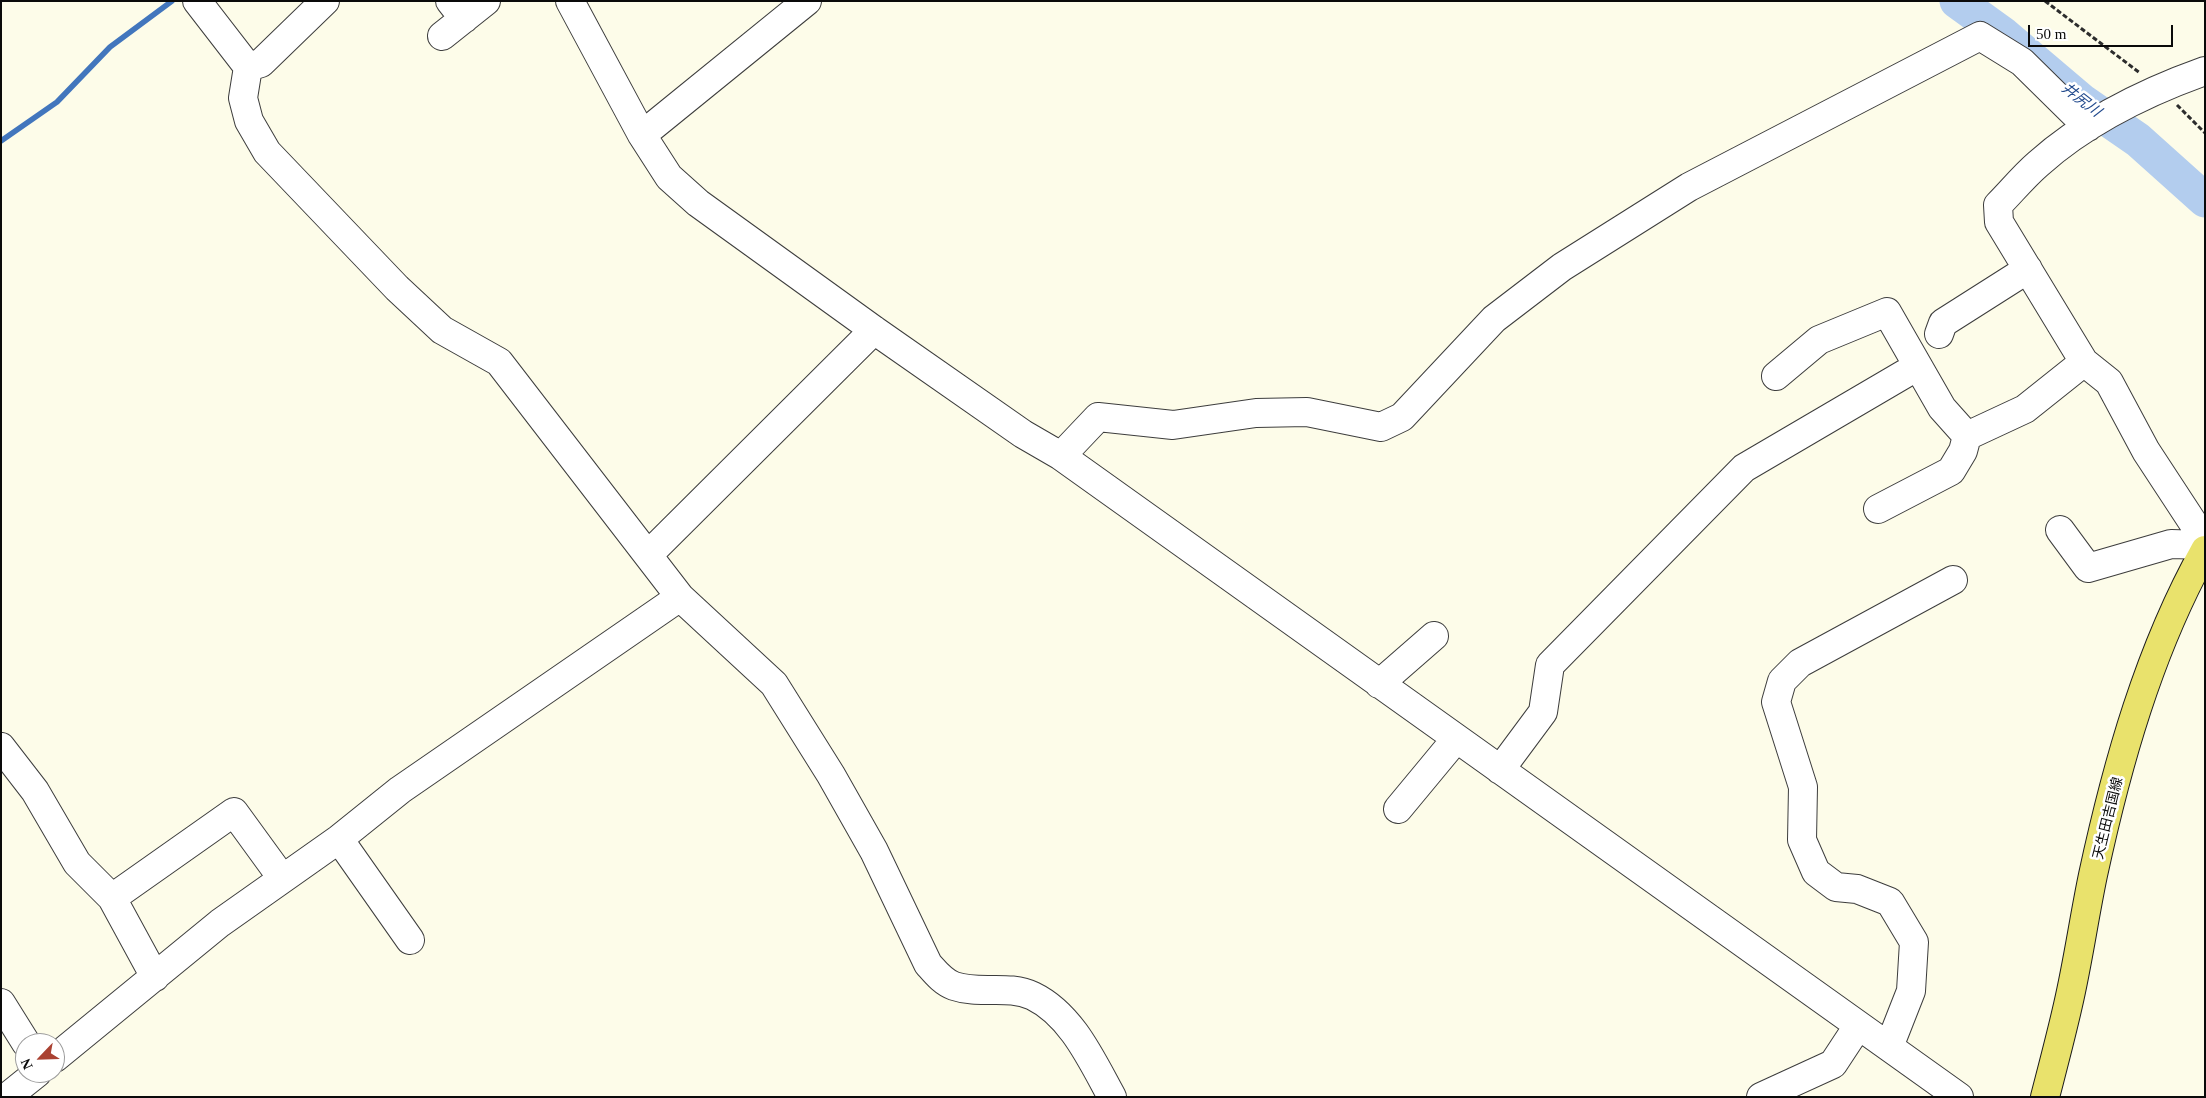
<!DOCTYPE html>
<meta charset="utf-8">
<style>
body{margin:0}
#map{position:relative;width:2206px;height:1098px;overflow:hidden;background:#fdfce9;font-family:Georgia,serif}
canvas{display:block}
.frame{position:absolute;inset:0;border:2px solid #0a0a0a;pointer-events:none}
.north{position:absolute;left:15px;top:1033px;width:50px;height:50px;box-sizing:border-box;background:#fff;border:1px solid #9d9d9d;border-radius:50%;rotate:246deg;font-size:14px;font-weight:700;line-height:20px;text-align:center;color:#0a0a0a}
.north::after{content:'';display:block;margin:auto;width:18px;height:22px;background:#aa4232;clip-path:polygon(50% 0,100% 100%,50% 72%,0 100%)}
.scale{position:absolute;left:2028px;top:25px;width:145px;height:22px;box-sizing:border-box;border:2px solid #0a0a0a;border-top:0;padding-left:6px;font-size:15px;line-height:18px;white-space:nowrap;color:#0a0a0a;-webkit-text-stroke:4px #fff;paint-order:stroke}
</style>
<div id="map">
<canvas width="2206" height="1098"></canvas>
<div class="frame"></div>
<div class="north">N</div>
<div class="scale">50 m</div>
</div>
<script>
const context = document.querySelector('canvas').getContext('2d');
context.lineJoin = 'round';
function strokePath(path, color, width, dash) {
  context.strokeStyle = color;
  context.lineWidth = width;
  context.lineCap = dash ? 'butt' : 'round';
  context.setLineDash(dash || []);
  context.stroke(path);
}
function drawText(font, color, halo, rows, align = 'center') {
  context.font = font + ' Georgia,"Noto Sans JP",serif';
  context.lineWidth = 5;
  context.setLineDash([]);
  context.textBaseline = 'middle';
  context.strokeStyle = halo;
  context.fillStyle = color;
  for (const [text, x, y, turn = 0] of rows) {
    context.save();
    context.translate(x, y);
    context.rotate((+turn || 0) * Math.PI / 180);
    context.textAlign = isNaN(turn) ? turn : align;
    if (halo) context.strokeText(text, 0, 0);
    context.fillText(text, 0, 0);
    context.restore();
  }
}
strokePath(new Path2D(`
 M1 141 57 102 110 47 172 1`), '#4276bd', 5.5);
strokePath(new Path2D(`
 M1957 1 2004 35 2083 102 2138 140 2205 200`), '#b3cdee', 35);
const minor = new Path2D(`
 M197 1 248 67
 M450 1 464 19
 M570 1 642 135 669 177 698 203 874 330 1023 434 1061 456 1959 1097
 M442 36 486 1
 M248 67 243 98 249 121 267 152 397 288 442 330 499 362 680 597 774 684 831 775 874 851 928 964C936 973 943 982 954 986 980 995 1008 984 1033 996 1072 1015 1092 1061 1112 1097
 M248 67 261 63 325 1
 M2205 71C2146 92 2085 122 2038 164 2023 177 2011 192 1998 205L1999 222 2084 362 2109 382 2146 451 2205 541
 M642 135 807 1
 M1939 334 1943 323 2028 269
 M1776 376 1819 340 1887 312 1942 408 1967 436 2025 409 2084 362
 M1061 456 1098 417 1173 425 1256 413 1307 412 1381 427 1402 417 1494 319 1562 267 1689 187 1980 36 2022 62 2088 127
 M1878 509 1951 471 1963 451 1967 436
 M2060 530 2088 568 2171 544 2205 545
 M648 555 874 330
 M1379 684 1434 636
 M1 747 35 791 77 863 112 898 155 977
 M1500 770 1543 712 1550 665 1744 468 1918 366
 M1398 809 1456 739
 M339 839 410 940
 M112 898 234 812 282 878
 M1 1003 26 1043
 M1889 1047 1911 991 1914 942 1890 902 1857 889 1836 887 1816 872 1802 840 1803 787 1776 702 1782 681 1800 663 1953 580
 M55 1058 220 923 339 839 400 790 680 597
 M7 1097 37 1073
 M1761 1097 1833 1064 1858 1026`);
const major = new Path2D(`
 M2045 1097C2053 1066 2061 1036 2068 1005 2078 962 2084 918 2093 875 2117 764 2149 650 2205 550`);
strokePath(minor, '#3d3d3d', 30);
strokePath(major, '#1b1b1b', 30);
strokePath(new Path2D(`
 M2045 1 2140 73
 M2177 105 2205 133`), '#2c2c2c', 3, [5, 2.5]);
strokePath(minor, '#fff', 28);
strokePath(major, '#e9e26c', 28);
drawText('14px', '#0a0a0a', '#fff', [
 ["天生田吉国線",2107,818,-76]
]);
drawText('italic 15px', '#224a8d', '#fff', [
 ["井尻川",2082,99,38]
]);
</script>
